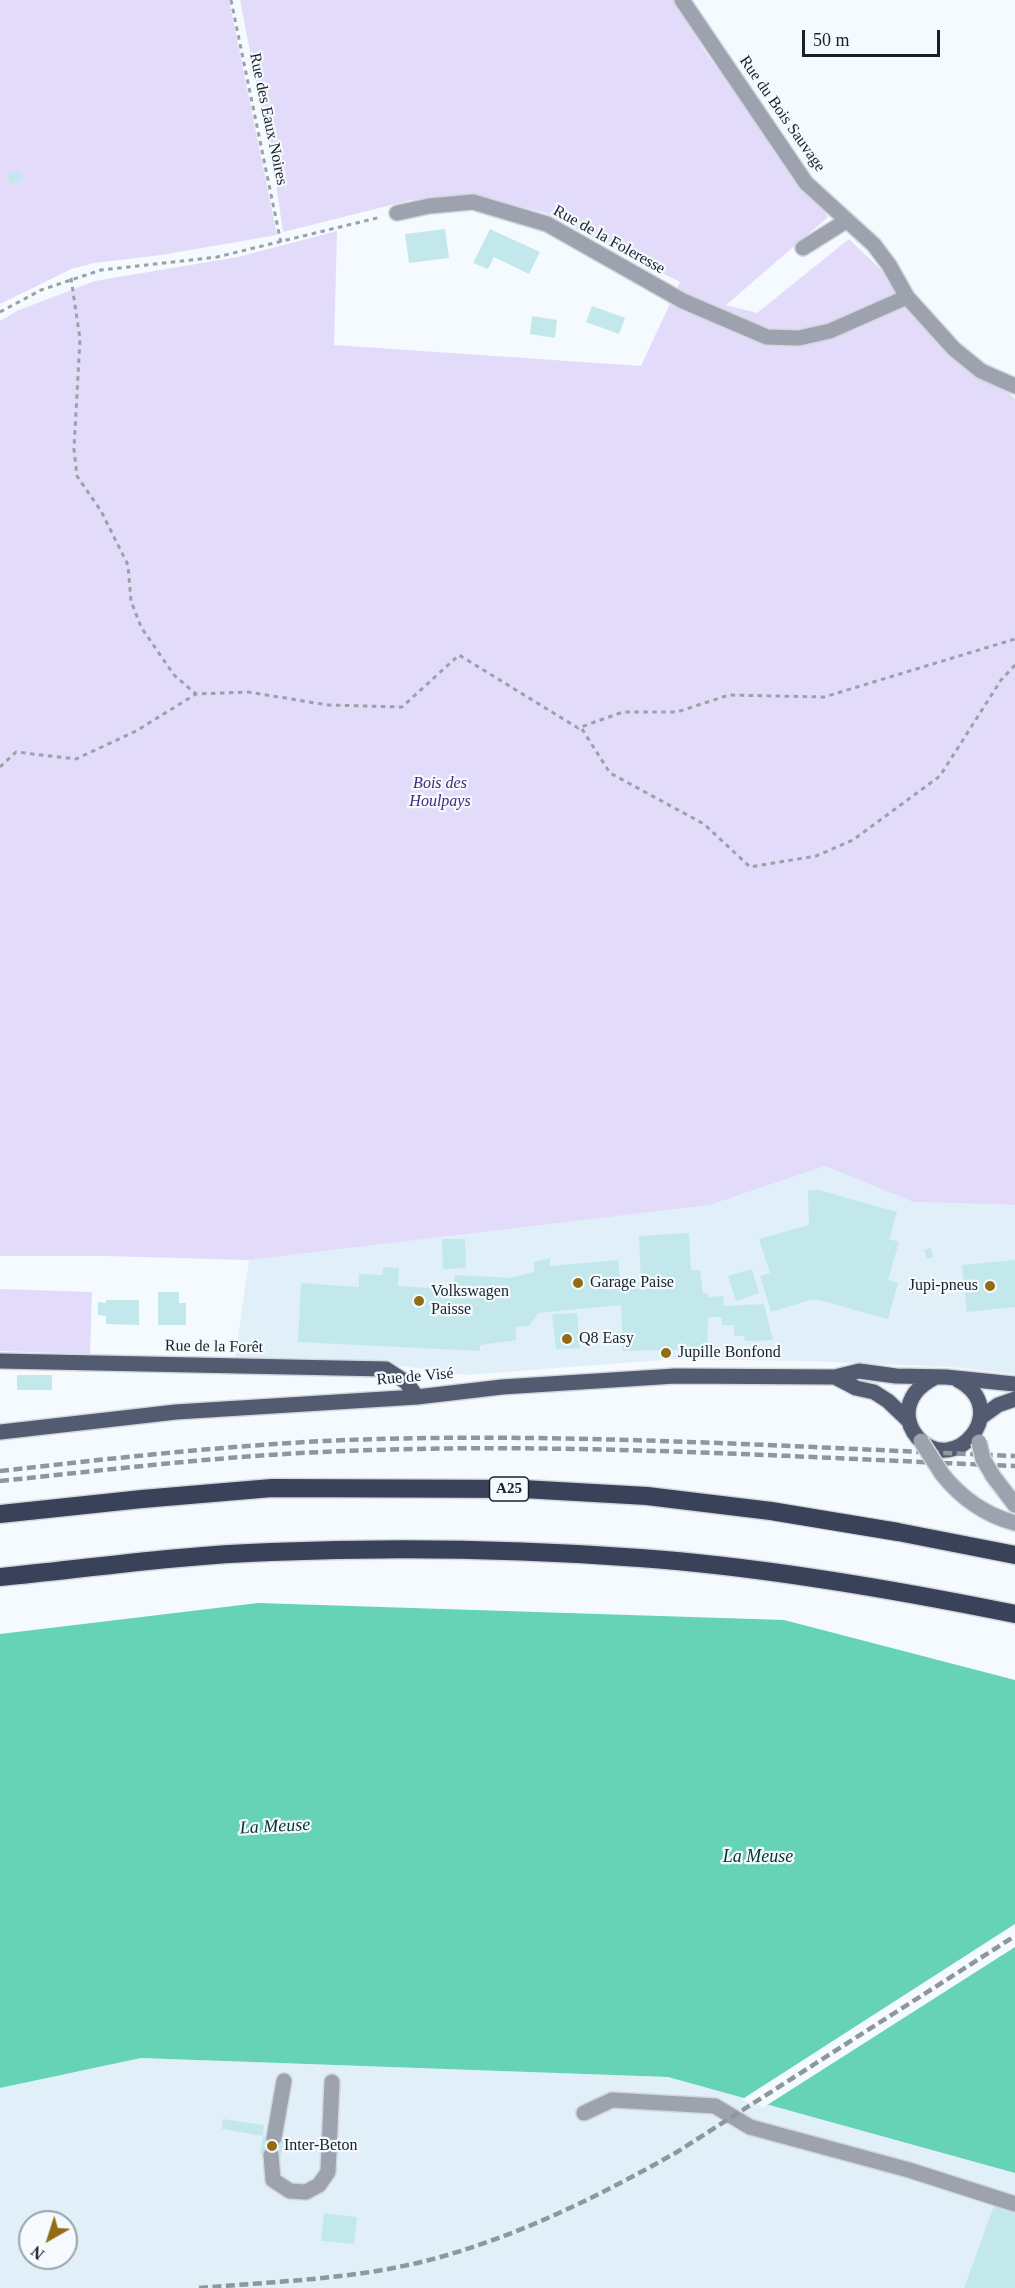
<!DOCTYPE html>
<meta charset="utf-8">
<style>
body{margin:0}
#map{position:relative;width:1015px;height:2288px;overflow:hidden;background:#f4fafe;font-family:"Times New Roman",serif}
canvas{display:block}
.north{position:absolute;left:18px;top:2210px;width:60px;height:60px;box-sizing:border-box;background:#f4fafe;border:2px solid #9ca3a8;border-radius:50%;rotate:219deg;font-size:16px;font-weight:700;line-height:24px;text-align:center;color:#172128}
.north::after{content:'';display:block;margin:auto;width:21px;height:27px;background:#926c14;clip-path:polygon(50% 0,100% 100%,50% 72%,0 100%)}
.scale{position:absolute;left:802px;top:30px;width:138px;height:27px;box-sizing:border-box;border:3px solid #172128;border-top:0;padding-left:8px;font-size:18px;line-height:21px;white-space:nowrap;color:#172128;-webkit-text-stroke:4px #f4fafe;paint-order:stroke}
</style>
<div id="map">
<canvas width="1015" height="2288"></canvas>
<div class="north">N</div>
<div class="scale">50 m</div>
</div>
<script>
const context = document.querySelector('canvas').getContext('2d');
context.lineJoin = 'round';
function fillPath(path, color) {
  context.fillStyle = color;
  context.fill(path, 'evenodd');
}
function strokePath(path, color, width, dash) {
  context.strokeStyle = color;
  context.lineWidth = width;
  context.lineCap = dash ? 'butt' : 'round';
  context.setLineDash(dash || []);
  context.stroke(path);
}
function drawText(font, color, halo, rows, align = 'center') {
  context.font = font + ' "Times New Roman",serif';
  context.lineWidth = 4.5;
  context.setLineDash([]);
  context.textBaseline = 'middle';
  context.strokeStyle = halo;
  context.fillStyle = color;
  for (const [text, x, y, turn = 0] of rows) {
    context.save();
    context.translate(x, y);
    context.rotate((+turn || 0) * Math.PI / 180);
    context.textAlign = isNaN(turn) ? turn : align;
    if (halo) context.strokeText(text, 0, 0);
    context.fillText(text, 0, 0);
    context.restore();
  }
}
fillPath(new Path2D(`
 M825 1166 913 1202 1015 1205V1374L951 1367 806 1361 675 1359 466 1375 388 1364 308 1358H235L249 1260 710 1205Z
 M141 2058 668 2077 1015 2173V2288H0V2088ZM30 2222H66V2258H30Z`), '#e0eff8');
fillPath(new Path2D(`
 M0 0H229L277 235 161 255 94 263 71 269 0 304Z
 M240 0H675L704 50 828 217 726 305 757 313 849 239 1015 399V1205L913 1202 825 1166 710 1205 249 1260 106 1256H0V321L19 310 95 281 238 257 337 231 334 345 641 366 680 282 546 213 472 195 411 200 283 232 276 184Z
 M0 1289 92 1292 90 1354 0 1351Z`), '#e2dbfa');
fillPath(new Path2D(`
 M258 1603 784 1620 1015 1680V2173L668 2077 141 2058 0 2088V1634Z`), '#66d3b7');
fillPath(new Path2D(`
 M1015 1924V1947L764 2107 741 2100Z`), '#f4fafe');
fillPath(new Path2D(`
 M19 170 23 180 11 184 7 174Z
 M445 229 449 258 409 263 405 234Z
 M490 229 540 252 529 274 494 257 488 269 473 263Z
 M592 306 625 318 619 334 586 322Z
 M532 316 557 320 555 338 530 334Z
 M808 1190H819L897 1212 889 1239 899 1242 888 1280 898 1283 888 1319 819 1300H810L771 1312 760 1276 770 1273 759 1239 809 1225Z
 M689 1233 691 1270H700L703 1293H707L708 1297 723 1296 724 1306 764 1304 773 1340 745 1341 744 1336H734V1325H722V1317H708L707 1349 623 1351 621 1305 538 1313 529 1326 516 1327V1340L480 1345V1351L298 1342 301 1283 359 1287V1274L383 1275V1267L399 1268 398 1286 453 1289 455 1275 511 1278 534 1272V1262L550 1258V1266L618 1260 622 1295V1285L641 1283 639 1236Z
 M442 1239H465L466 1268 443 1269Z
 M931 1248 933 1257 927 1259 924 1250Z
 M1015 1260V1307L967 1312 962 1265Z
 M752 1269 759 1293 736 1301 728 1276Z
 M158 1292H179V1303H186V1325H158Z
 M106 1300H139V1325L106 1324V1316L98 1315V1302L106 1303Z
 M577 1313 580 1348 556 1349 552 1314Z
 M17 1375H52V1390H17Z
 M223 2119 264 2125 263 2136 222 2129Z
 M263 2136 284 2140 281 2157 260 2153Z
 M995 2203 1015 2210V2288H964Z
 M324 2213 357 2217 354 2244 321 2241Z`), '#c3e8ec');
const minor = new Path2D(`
 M682 0 806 183 874 245 889 265 907 297 954 349 981 371 1015 386
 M397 213 429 206 473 202 547 224 683 301 767 337 799 338 830 331 907 297
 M803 248 846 221
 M942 1474C962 1499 985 1515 1015 1523
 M993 1476 1015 1505
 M584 2113 612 2100 715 2106 750 2127 909 2170 1015 2204
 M274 2138 284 2081
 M271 2155 273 2180 290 2191 306 2192 319 2185 328 2172 332 2082`);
const major = new Path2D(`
 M0 1361 386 1369 406 1382 417 1397
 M835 1377 856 1388 874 1392 888 1401 909 1421
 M934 1378C920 1385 909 1396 908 1413 908 1422 912 1431 918 1438 955 1478 1013 1409 958 1380
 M980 1418 998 1405 1015 1399
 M0 1432 176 1412 417 1397 502 1387 675 1376 835 1377 859 1371 896 1376 946 1377 1015 1384`);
const highway = new Path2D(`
 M0 1514 142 1499 272 1488 523 1489 647 1496 771 1511 898 1532 1015 1555
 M0 1577C90 1568 180 1555 271 1552 394 1547 517 1549 640 1558 765 1567 892 1589 1015 1614`);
strokePath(minor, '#d1d7dc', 18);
strokePath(major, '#d1d7dc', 18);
strokePath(highway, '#d1d7dc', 21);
strokePath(new Path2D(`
 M231 0 281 243
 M71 278 80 339 74 449 77 476 101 511 128 565 131 601 141 627 174 675 196 694
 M0 312 41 290 101 270 217 257 381 217
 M582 729 610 773 704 824 750 867 816 856 853 840 940 776 1001 680 1015 665
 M0 767 16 752 76 759 136 731 196 694 248 692 328 705 402 707 459 655 578 728 623 712H677L729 695 824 697 1015 639`), '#9aa2a7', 3, [4.5, 4.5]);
strokePath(minor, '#9da2ae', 15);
strokePath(major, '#525b6f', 15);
strokePath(highway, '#394258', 18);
strokePath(new Path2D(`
 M0 1471C115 1458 230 1445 346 1440 569 1432 792 1447 1015 1456
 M0 1481C115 1469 230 1455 346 1451 569 1442 792 1457 1015 1466
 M199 2288C281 2281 365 2279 444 2256 527 2232 603 2194 677 2152L1015 1936`), '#8f969c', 4.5, [9, 4.5]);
const minorBridge = new Path2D(`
 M921 1441 942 1474
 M979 1442 983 1459 993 1476`);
strokePath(minorBridge, '#d1d7dc', 18, []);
strokePath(minorBridge, '#9da2ae', 15);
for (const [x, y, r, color] of [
 [578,1283,6,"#926c14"],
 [990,1286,6,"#926c14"],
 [419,1301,6,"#926c14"],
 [567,1339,6,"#926c14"],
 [666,1353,6,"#926c14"],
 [272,2146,6,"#926c14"]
]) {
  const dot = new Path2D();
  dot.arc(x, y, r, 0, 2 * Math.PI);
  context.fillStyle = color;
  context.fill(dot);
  strokePath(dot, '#f4fafe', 2);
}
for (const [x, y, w] of [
 [509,1489,39]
]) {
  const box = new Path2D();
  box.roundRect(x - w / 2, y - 12, w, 24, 4.5);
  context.fillStyle = '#f4fafe';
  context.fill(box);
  strokePath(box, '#172128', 1.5);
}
drawText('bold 15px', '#172128', null, [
 ["A25",509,1489]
]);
drawText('16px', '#172128', '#f4fafe', [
 ["Rue du Bois Sauvage",782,114,55],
 ["Rue des Eaux Noires",268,119,78],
 ["Rue de la Foleresse",609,240,29],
 ["Rue de la Forêt",214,1347,1],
 ["Rue de Visé",415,1377,-5]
]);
drawText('italic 16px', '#48277e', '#f4fafe', [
 ["Bois des",440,784],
 ["Houlpays",440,802]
]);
drawText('16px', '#172128', '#f4fafe', [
 ["Garage Paise",590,1283],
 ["Jupi-pneus",978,1286,"right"],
 ["Volkswagen",431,1292],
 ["Paisse",431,1310],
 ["Q8 Easy",579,1339],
 ["Jupille Bonfond",678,1353],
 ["Inter-Beton",284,2146]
], 'left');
drawText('italic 18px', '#00352a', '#f4fafe', [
 ["La Meuse",275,1827,-3],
 ["La Meuse",758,1857]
]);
</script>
